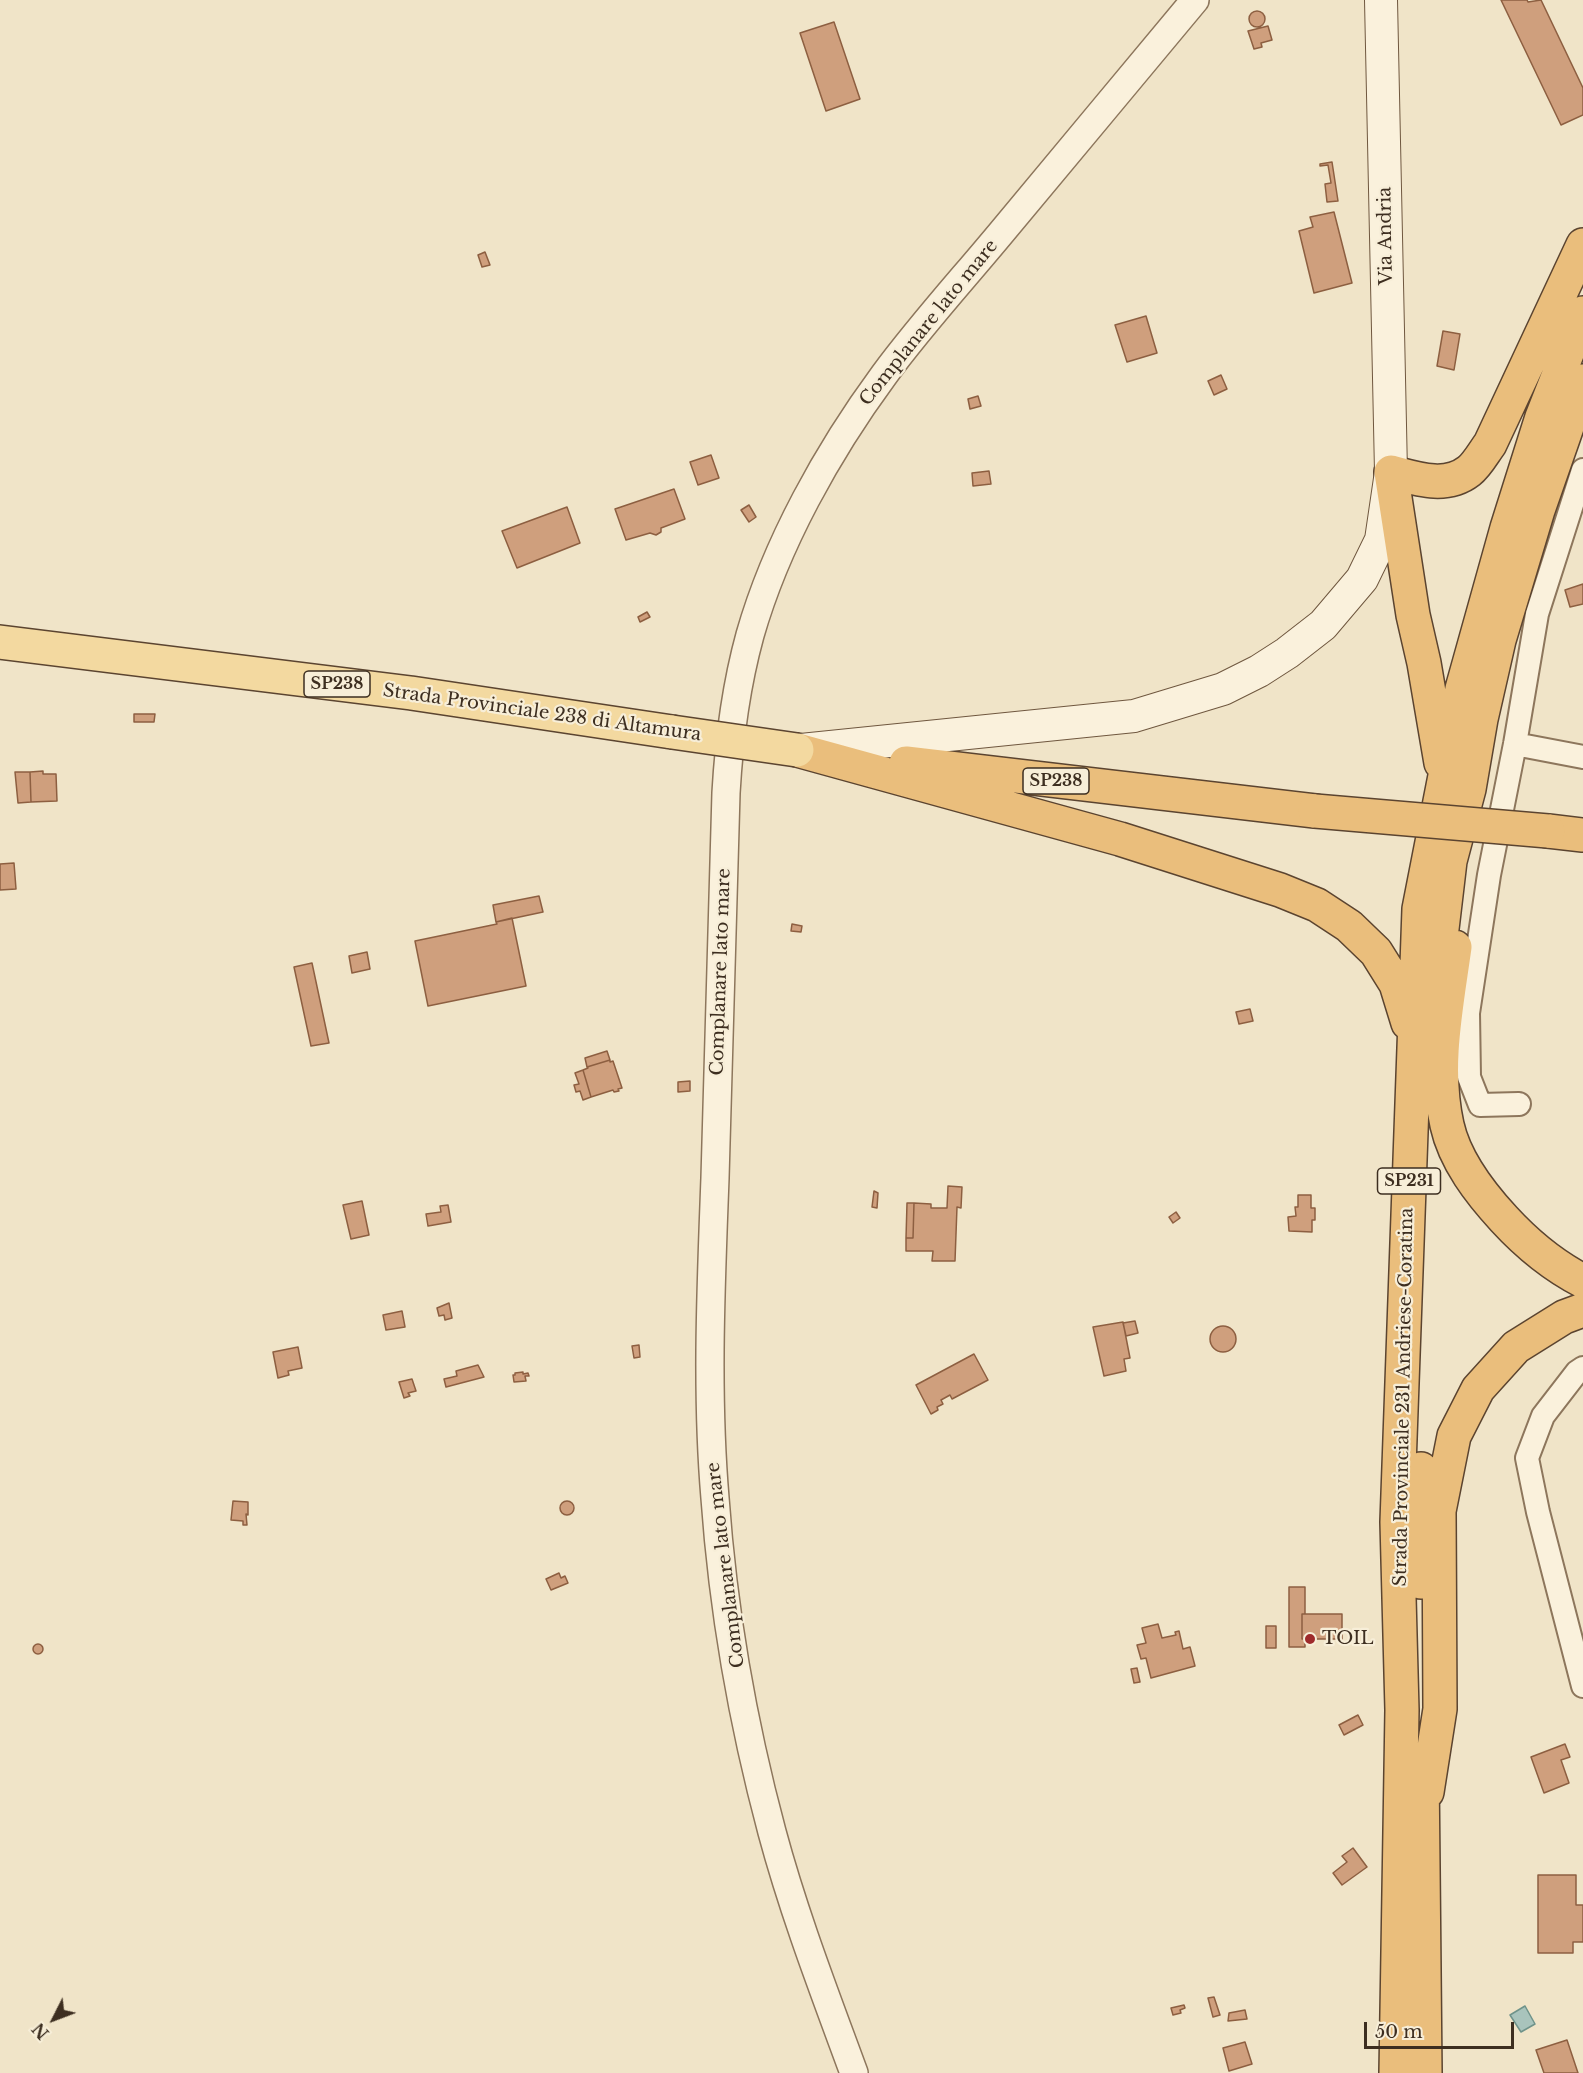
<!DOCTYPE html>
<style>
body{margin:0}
#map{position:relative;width:1583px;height:2073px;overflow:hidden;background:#f0e4c8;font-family:"Libre Baskerville",serif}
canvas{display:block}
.north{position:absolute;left:24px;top:1989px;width:60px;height:60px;-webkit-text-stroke:4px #f7eed8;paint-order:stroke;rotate:228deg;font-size:16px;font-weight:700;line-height:24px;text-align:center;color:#3d2e20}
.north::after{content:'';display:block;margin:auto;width:21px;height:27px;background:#3d2e20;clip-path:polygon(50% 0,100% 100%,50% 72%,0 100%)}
.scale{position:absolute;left:1364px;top:2022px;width:150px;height:27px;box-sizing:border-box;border:3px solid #3d2e20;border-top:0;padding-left:8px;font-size:18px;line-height:21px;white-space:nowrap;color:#3d2e20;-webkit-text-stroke:4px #f7eed8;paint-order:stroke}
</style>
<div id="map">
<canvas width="1583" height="2073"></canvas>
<div class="north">N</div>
<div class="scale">50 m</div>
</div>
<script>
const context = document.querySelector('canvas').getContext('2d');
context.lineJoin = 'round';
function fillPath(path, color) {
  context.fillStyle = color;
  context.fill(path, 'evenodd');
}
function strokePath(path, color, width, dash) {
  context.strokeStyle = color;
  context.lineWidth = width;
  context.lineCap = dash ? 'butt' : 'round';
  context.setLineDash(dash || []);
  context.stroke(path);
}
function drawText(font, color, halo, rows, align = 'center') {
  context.font = font + ' "Libre Baskerville",serif';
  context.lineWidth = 4.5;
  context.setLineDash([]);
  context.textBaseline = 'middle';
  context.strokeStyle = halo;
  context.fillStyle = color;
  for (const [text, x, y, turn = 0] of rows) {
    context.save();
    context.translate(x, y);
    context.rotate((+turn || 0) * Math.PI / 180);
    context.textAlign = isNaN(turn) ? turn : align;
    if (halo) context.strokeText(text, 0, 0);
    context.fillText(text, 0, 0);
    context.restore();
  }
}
const water = new Path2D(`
 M1525 2006 1535 2024 1521 2032 1510 2015Z`);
fillPath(water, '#a9c4bc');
strokePath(water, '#6f938a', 1.5);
const building = new Path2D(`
 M1501 0H1527L1528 2 1541 0 1583 88V115L1561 125Z
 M1249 19a8 8 0 1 1 16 0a8 8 0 1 1-16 0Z
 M834 22 860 99 826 111 800 33Z
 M1268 26 1272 40 1261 43 1262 47 1254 49 1248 31Z
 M1332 162 1338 201 1327 202 1325 184 1331 183 1328 165 1320 166V164Z
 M1334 212 1352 283 1314 293 1299 231 1313 227 1310 217Z
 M485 252 490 265 482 267 478 255Z
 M1146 316 1157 353 1127 362 1115 325Z
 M1443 331 1460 334 1454 370 1437 366Z
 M1221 375 1227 389 1214 395 1208 381Z
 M978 396 981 406 970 409 968 399Z
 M711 455 719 478 698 485 690 462Z
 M989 471 991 484 973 486 972 473Z
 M674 489 685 519 661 528V532L656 535 650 533 626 540 615 509Z
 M749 505 756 517 749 522 741 510Z
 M567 507 580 543 517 568 502 531Z
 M1583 584V604L1570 607 1565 590Z
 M647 612 650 617 640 622 638 617Z
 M134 714H155L154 722H134Z
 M43 771V774H56L57 801 31 802 30 772Z
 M15 772H30L31 802 18 803Z
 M14 863 16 889 0 890V864Z
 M539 896 543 912 496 922 493 905Z
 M512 918 526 986 428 1006 415 941 497 924 496 922Z
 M792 924 802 926 801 932 791 931Z
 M367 952 370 969 352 973 349 956Z
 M312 963 329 1043 311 1046 294 967Z
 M1250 1009 1253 1021 1239 1024 1236 1012Z
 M607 1051 610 1060 587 1067 585 1058Z
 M610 1060V1062L613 1061 622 1088 618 1089 619 1091 614 1092 613 1090 591 1097 583 1070 588 1068 587 1067Z
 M583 1070 591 1097 583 1100 580 1091 576 1092 574 1085 579 1084 575 1073Z
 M690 1081V1091L678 1092V1082Z
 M948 1186 962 1187 961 1208 957 1207 955 1261H932L933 1251H906V1238H913L914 1203 931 1204V1208H947Z
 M874 1191 878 1193 877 1208 872 1207Z
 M1298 1195H1311V1208H1315V1220H1312V1232L1289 1231 1288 1217 1296 1216 1295 1207H1298Z
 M362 1201 369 1235 351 1239 343 1205Z
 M907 1203H914L913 1238H906Z
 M448 1205 451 1222 428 1226 426 1214 441 1212 440 1206Z
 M1176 1212 1180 1218 1173 1223 1169 1217Z
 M449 1303 452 1318 445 1320 444 1315 439 1316 437 1308Z
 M402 1311 405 1327 386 1330 383 1315Z
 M1135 1321 1138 1333 1126 1336 1123 1323Z
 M1123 1322 1130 1358 1124 1359 1126 1371 1104 1376 1093 1327Z
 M1210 1339a13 13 0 1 1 26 0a13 13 0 1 1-26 0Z
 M639 1345 640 1357 634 1358 632 1346Z
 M298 1347 302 1368 288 1371 289 1375 278 1378 273 1352Z
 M974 1354 988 1380 952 1399 950 1395 941 1400 943 1404 937 1407 938 1410 931 1414 916 1385Z
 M478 1365 484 1377 446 1387 444 1379 457 1376 456 1371Z
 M523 1372V1374L528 1373 529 1376H525L526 1381 514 1382 513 1375H515V1373Z
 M412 1379 416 1391 408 1393 410 1396 404 1398 399 1382Z
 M233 1501 248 1502V1515L246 1514 247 1525H243V1521L231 1520Z
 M560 1508a7 7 0 1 1 14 0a7 7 0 1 1-14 0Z
 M559 1573 561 1578 565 1576 568 1583 551 1590 546 1579Z
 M1289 1587H1305V1614H1302V1639H1305V1647H1289Z
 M1302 1614H1342V1639H1302Z
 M1158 1624 1162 1638 1176 1635 1175 1632 1179 1631 1183 1649 1190 1647 1195 1666 1151 1678 1146 1658 1141 1659 1137 1645 1146 1643 1142 1628Z
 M1266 1626H1276V1648H1266Z
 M33 1649a5 5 0 1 1 10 0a5 5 0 1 1-10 0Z
 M1137 1668 1140 1682 1134 1683 1131 1669Z
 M1358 1715 1363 1725 1344 1735 1339 1725Z
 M1565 1744 1570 1757 1561 1760 1569 1783 1544 1793 1531 1757Z
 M1353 1848 1367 1867 1342 1885 1333 1873 1347 1862 1342 1856Z
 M1538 1875H1576V1905H1583V1942H1573V1953H1538Z
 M1214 1997 1220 2015 1213 2017 1208 1998Z
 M1184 2005 1185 2008 1180 2010 1181 2013 1173 2015 1171 2008Z
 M1245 2010 1247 2019 1228 2021 1229 2013Z
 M1567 2040 1578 2073H1544L1536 2050Z
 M1245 2042 1252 2064 1229 2071 1223 2048Z`);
fillPath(building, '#cf9f7d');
strokePath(building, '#8d5f41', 1.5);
const minor = new Path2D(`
 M1515 744 1583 757
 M1519 1104 1480 1105 1469 1077 1468 1013 1489 875 1515 744 1537 614 1583 470
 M1583 1368 1577 1372 1543 1416 1527 1458 1538 1512 1583 1686`);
const tertiary = new Path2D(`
 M854 2073C825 1994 794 1914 772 1832 743 1724 723 1610 715 1498 706 1392 711 1285 715 1178 718 1050 722 922 726 793 729 740 736 686 750 635 776 544 828 451 884 375 920 326 962 280 1001 233 1066 155 1130 78 1195 0`);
const secondary = new Path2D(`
 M801 750 1134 716 1223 689 1259 671 1287 653 1323 625 1362 579 1381 540 1391 472 1381 0`);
const primary = new Path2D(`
 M0 642 411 693 672 732`);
const trunk = new Path2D(`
 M797 750 1120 839 1280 890 1317 905 1349 926 1376 952 1396 984 1408 1023
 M906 763 1315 811
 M1441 763 1424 663 1413 615 1391 472C1417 479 1446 489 1469 471 1477 465 1484 452 1490 444L1583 245
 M1548 831 1583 835
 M1455 947C1447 1005 1434 1067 1447 1125 1455 1161 1480 1193 1504 1219 1527 1244 1552 1265 1583 1281
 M1437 971 1450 861 1469 789 1481 719 1499 640 1538 510 1583 381
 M1421 1469V1582
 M1422 1766 1425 2073
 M1427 1792 1440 1709 1439 1511 1454 1436 1478 1389 1516 1347 1564 1317 1583 1310
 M1396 2073 1402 1710 1397 1522 1419 909 1462 689 1507 528 1542 417 1583 313`);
strokePath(minor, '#8d765c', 26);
strokePath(tertiary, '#8d765c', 30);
strokePath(secondary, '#6f573f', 34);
strokePath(primary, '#5b4430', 36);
strokePath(trunk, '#5b4430', 36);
strokePath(minor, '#faf1dc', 22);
strokePath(tertiary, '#faf1dc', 27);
strokePath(secondary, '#faf1dc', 32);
strokePath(primary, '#f3d9a0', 33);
strokePath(trunk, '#eabe7c', 33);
const primaryBridge = new Path2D(`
 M672 732 797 750`);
const trunkBridge = new Path2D(`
 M1315 811 1548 831`);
strokePath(primaryBridge, '#5b4430', 36, []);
strokePath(trunkBridge, '#5b4430', 36, []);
strokePath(primaryBridge, '#f3d9a0', 33);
strokePath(trunkBridge, '#eabe7c', 33);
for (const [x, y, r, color] of [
 [1310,1639,6,"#9e2a2b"]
]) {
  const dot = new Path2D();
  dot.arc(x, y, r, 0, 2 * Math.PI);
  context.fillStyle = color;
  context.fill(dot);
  strokePath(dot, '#f7eed8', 2);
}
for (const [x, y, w] of [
 [337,684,66],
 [1056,781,66],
 [1409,1181,63]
]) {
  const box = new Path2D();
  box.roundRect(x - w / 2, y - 13, w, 26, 4.5);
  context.fillStyle = '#f7eed8';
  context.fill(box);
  strokePath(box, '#3d2e20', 1.5);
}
drawText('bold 16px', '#3d2e20', null, [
 ["SP238",337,684],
 ["SP238",1056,781],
 ["SP231",1409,1181]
]);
drawText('18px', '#3d2e20', '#f7eed8', [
 ["Via Andria",1386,236,-91],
 ["Complanare lato mare",929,323,-51],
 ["Strada Provinciale 238 di Altamura",542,713,8],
 ["Complanare lato mare",721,972,-88],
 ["Strada Provinciale 231 Andriese-Coratina",1404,1397,-89],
 ["Complanare lato mare",726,1565,-97]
]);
drawText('18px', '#3d2e20', '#f7eed8', [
 ["TOIL",1322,1639]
], 'left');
</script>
